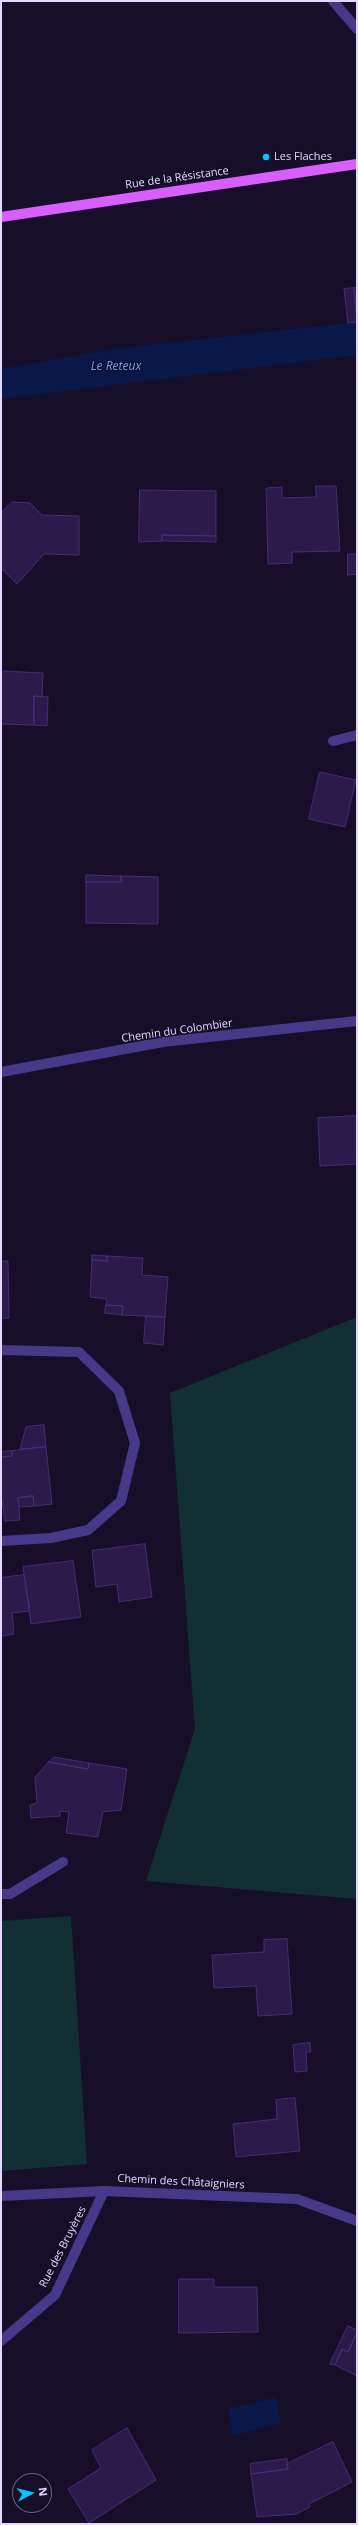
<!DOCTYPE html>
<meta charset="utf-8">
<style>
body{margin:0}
#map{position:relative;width:358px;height:2525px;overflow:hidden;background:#170f29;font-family:"Open Sans",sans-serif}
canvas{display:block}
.frame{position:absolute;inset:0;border:2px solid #e1d7ff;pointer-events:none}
.north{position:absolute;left:12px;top:2473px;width:40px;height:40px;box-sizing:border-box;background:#170f29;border:1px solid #685f7f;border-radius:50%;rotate:83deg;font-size:11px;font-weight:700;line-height:16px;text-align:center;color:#e1d7ff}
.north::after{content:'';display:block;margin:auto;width:14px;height:18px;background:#03c4ff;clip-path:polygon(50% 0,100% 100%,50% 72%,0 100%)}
</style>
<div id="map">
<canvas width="358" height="2525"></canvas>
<div class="frame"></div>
<div class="north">N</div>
</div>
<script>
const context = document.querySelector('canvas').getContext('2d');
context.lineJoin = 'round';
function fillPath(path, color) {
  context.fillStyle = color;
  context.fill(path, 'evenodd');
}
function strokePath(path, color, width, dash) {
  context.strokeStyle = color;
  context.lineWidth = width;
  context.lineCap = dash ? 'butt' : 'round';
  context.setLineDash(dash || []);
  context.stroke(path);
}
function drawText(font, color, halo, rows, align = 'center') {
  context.font = font + ' "Open Sans",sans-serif';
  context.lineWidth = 3;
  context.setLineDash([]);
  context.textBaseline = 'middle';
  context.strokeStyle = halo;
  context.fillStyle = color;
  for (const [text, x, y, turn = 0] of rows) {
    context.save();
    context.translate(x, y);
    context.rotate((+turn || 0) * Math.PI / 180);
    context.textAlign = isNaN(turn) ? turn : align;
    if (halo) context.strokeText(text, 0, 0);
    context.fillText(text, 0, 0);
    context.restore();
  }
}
fillPath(new Path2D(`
 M357 1317V1899L146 1881 195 1729 170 1393Z
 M71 1916 87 2164 1 2171V1921Z`), '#123033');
fillPath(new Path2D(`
 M357 322V355L1 399V369L112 349Z
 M276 2397 281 2423 233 2436 228 2409Z`), '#091848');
const building = new Path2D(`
 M357 287V309L354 288Z
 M354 288 357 322 348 323 344 289Z
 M316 486H336L340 551 292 552V563L268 564 266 488 282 487V498L316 497Z
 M140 490 216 491V536L162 535V541L139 542Z
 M12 502 30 503 42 515 79 516V555L44 554 17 584 1 568V513Z
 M162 535 216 536V542L162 541Z
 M348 554H357V574L348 575Z
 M1 671 43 673 42 697 34 696V725L1 724Z
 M34 696 48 697 47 726 34 725Z
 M320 772 356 780 345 827 309 819Z
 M86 875 121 876V882H86Z
 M121 876 158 877V924L86 923V882H121Z
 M357 1116V1164L320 1166 318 1118Z
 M92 1255 107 1256V1261L92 1260Z
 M107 1256 143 1258 142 1275 168 1277 165 1317 122 1315 123 1306 106 1305 107 1299 90 1297 92 1260 107 1261Z
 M1 1261H8L9 1318H1Z
 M106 1305 123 1306 122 1315 105 1313Z
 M146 1316 165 1317 163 1345 144 1343Z
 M44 1425 46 1447 20 1449 26 1427Z
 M46 1447 52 1504 34 1506 33 1496 18 1498 20 1520 5 1521 1 1494V1457L12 1456V1451Z
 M12 1451V1456L1 1457V1452Z
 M33 1496 34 1506 19 1507 18 1498Z
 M145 1544 152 1597 119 1602 117 1584 96 1587 92 1551Z
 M73 1561 81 1617 31 1624 23 1567Z
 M24 1575 30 1611 12 1613 14 1634 1 1636V1578Z
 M54 1757 89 1763 88 1769 49 1762Z
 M49 1762 88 1769 89 1763 127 1769 121 1810 103 1812 98 1837 66 1833 69 1812 60 1811V1816L31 1818 30 1805 37 1803 35 1778Z
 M287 1939 292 2014 258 2016 256 1986 214 1988 212 1955 264 1952V1940Z
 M310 2043 311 2052H306L307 2071 295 2072 293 2045Z
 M295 2098 300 2151 236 2157 233 2124 277 2119 276 2100Z
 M179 2279H214V2287H257L258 2332 179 2333Z
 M348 2326 357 2330V2332L348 2352 342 2349 335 2365 330 2364Z
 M357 2332V2376L335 2365 342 2349 348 2352Z
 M127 2428 156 2480 89 2523 68 2489 101 2468 92 2450Z
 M333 2442 352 2482 309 2504 310 2507 296 2514 257 2517 251 2474 288 2469 287 2464Z
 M287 2459 288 2469 251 2474 250 2464Z`);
fillPath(building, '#2b1b4b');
strokePath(building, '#452c77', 1);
strokePath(new Path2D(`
 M333 1 357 29
 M333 741 357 735
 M1 1072 163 1042 357 1021
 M1 1350 79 1352 119 1391 135 1443 121 1501 88 1530 51 1538 1 1541
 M1 1894H10L63 1862
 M1 2196 104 2191 297 2199 357 2221
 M1 2341 55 2295 104 2191`), '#473989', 10);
strokePath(new Path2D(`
 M1 217 357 164`), '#d85eff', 10);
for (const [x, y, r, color] of [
 [266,157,4,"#03c4ff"]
]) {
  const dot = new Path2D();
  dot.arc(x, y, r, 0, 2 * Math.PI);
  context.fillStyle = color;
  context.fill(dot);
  strokePath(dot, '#170f29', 1.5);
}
drawText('11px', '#e1d7ff', '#170f29', [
 ["Les Flaches",274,157]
], 'left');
drawText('11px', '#e1d7ff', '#170f29', [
 ["Rue de la Résistance",177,178,-8],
 ["Chemin du Colombier",177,1031,-8],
 ["Chemin des Châtaigniers",181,2182,3],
 ["Rue des Bruyères",63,2247,-63]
]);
drawText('italic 12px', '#65a4ff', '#170f29', [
 ["Le Reteux",116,367]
]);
</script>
